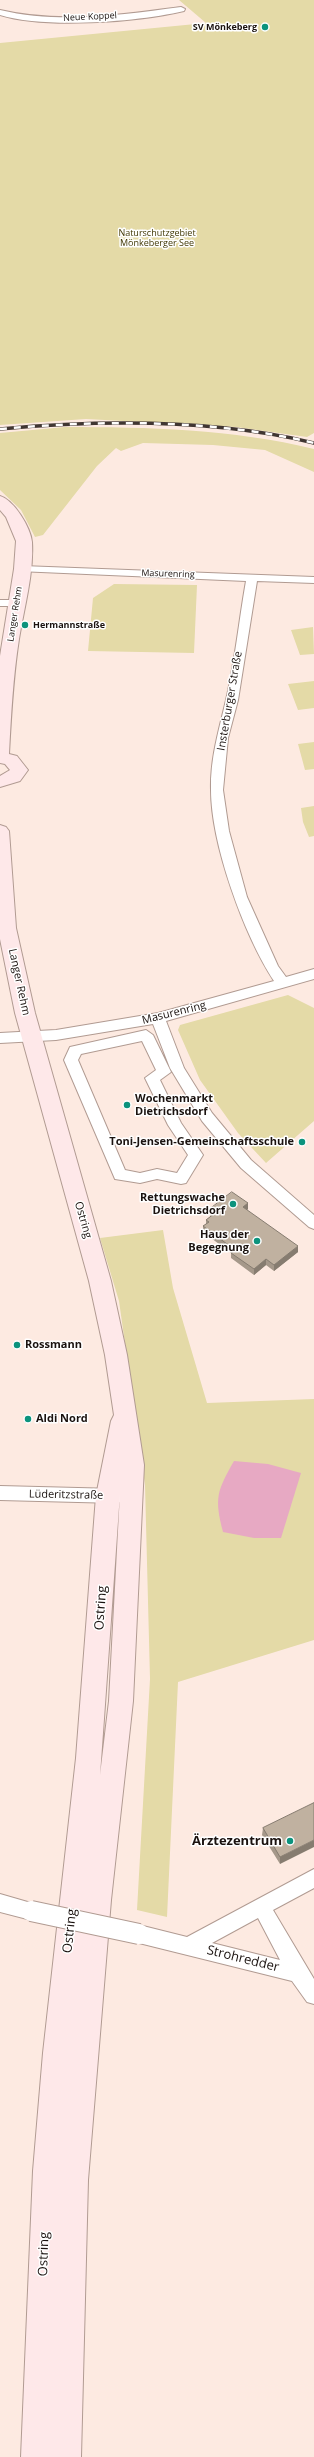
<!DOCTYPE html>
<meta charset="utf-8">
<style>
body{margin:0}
canvas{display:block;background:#fdeae1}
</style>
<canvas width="314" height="2457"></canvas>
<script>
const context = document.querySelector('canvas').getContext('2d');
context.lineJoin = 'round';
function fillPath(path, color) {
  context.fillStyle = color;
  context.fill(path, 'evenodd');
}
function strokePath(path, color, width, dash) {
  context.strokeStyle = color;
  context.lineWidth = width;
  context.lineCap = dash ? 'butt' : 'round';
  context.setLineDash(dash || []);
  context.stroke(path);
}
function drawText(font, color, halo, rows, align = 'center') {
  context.font = font + ' "Open Sans",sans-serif';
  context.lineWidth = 3;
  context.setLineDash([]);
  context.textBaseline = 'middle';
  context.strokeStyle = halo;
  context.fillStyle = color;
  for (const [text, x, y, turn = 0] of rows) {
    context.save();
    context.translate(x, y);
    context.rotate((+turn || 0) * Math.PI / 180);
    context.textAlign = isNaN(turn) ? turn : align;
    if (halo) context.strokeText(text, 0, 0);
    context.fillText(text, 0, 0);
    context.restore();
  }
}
fillPath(new Path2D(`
 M179 0H314V433L307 437 236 427 86 419 0 425V43L206 23Z
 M65 427C147 427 233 429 314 449V472L265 450 213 445 143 443 121 451 116 448 97 466 43 535 35 537 21 510 0 490V433Z
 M114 584 197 585 194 653 88 651 93 598Z
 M313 627 314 654 300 655 291 630Z
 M314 681V708L298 710 288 684Z
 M314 742V769L305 770 298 744Z
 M314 806V836L309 837 303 822 301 808Z
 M288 995 314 1008V1121L266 1163 238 1133 200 1080 178 1030 180 1025Z
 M163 1230 173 1288 207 1403 314 1399V1640L178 1682 167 1917 137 1910 150 1679 145 1485 119 1301 100 1238Z`), '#e4daa7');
fillPath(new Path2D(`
 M234 1461 268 1464 301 1473 281 1538H254L223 1532C214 1498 217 1491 234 1461Z`), '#e7a9c3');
const street = new Path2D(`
 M181 7 185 9 184 11C137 22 45 29 0 15V10C59 24 121 15 181 7Z
 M22 566 314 577V583L257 581 238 700 228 738 223 790 229 831 247 897 278 966 286 977 314 969V979L166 1021 184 1068 212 1113 251 1160 314 1215V1229L309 1227 241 1168 202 1121 170 1068 153 1024 56 1040 0 1043V1033L56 1030 158 1013 274 981C244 935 211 844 211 790 210 759 219 730 226 700 235 661 239 620 246 581L18 571V567Z
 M0 600H17L23 603 17 606H0Z
 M146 1030 153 1035 171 1072 160 1080 181 1123 203 1155 186 1183 181 1184 157 1179 140 1183 115 1179 64 1060 70 1047ZM142 1041 156 1070 145 1078 168 1125 188 1155 177 1173 157 1169 140 1173 125 1170 78 1060 81 1054Z
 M0 1486 117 1489 123 1491 125 1496 123 1501 117 1503 0 1500Z
 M314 1869V1888L273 1910 314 1979V2004L307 2002 292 1981 139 1943 132 1940 130 1934 132 1928 139 1925 187 1937ZM258 1918 280 1960 212 1943Z
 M0 1894 38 1905 40 1911 38 1917 31 1920 0 1912Z`);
const secondary = new Path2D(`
 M0 496C14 500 31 528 32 542 34 573 24 608 19 639 13 677 11 715 9 754L17 756 28 770 20 781 0 787V776L10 770 5 764 0 763V656L14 569 16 541 6 517 0 510Z
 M0 825 6 827 9 831 16 928 35 1013 111 1281 127 1355 144 1465 133 1701 111 1900 88 2180 81 2457H21L33 2171 43 2053 76 1758 96 1496 111 1421 114 1415 105 1355 89 1281 15 1013 0 939ZM120 1493 109 1701 100 1775Z`);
strokePath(street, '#b19b92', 2);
strokePath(secondary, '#b19b92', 2);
fillPath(street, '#fff');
fillPath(secondary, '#fee8e9');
const rail = new Path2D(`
 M0 429C101 420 215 419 314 443`);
strokePath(rail, '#403632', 3.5);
strokePath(rail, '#fff', 2.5, [7]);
const streetBridge = new Path2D(`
 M31 1911 139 1934`);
strokePath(streetBridge, '#b19b92', 22, []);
strokePath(streetBridge, '#fff', 20);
fillPath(new Path2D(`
 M248 1203V1209L247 1210 298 1252 274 1271 266 1265 254 1275 231 1258V1253L203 1232V1226L206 1224V1220L211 1216 210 1215V1209Z
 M314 1803 280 1864 262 1835 263 1828Z`), '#a5988a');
fillPath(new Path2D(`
 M248 1203V1209L243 1213V1207Z
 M298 1246V1252L274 1271V1265Z
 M266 1259V1265L254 1275V1269Z
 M314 1840V1847L280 1864V1857Z`), '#867c70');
const building = new Path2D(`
 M232 1192 248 1203 243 1207 298 1246 274 1265 266 1259 254 1269 231 1253 235 1250 203 1226 209 1222 206 1220 215 1213 210 1209Z
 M314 1803V1840L280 1857 263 1828Z`);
fillPath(building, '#c0b1a0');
strokePath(building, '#867c70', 1);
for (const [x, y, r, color] of [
 [265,27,4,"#0b937d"],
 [25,625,4,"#0b937d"],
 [127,1105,4,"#0b937d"],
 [302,1142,4,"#0b937d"],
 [233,1204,4,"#0b937d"],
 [257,1241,4,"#0b937d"],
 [17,1345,4,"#0b937d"],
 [28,1419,4,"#0b937d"],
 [290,1841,4,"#0b937d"]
]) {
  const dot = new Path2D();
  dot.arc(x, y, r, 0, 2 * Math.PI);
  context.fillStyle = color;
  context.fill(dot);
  strokePath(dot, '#fff', 1.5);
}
drawText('9px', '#1a120f', '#fff', [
 ["Neue Koppel",90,17,-3],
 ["Masurenring",168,574,2],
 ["Langer Rehm",15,614,-81]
]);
drawText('bold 9px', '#1a120f', '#fff', [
 ["SV Mönkeberg",257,27],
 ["Hermannstraße",33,625,"left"]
], 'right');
drawText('9px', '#413805', '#fff', [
 ["Naturschutzgebiet",157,233],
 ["Mönkeberger See",157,243]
]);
drawText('11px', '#1a120f', '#fff', [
 ["Insterburger Straße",230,701,-80],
 ["Langer Rehm",19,982,78],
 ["Masurenring",174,1013,-14],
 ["Ostring",83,1220,74],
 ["Lüderitzstraße",66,1495,1]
]);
drawText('bold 11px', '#1a120f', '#fff', [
 ["Wochenmarkt",135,1099],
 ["Dietrichsdorf",135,1112],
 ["Toni-Jensen-Gemeinschaftsschule",294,1142,"right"],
 ["Rettungswache",225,1198,"right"],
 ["Dietrichsdorf",225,1211,"right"],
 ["Haus der",249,1235,"right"],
 ["Begegnung",249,1248,"right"],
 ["Rossmann",25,1345],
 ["Aldi Nord",36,1419]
], 'left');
drawText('13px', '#1a120f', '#fff', [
 ["Ostring",101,1608,-86],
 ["Ostring",70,1931,-84],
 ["Strohredder",243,1959,14],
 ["Ostring",44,2254,-88]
]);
drawText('bold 13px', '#1a120f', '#fff', [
 ["Ärztezentrum",282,1841]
], 'right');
</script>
